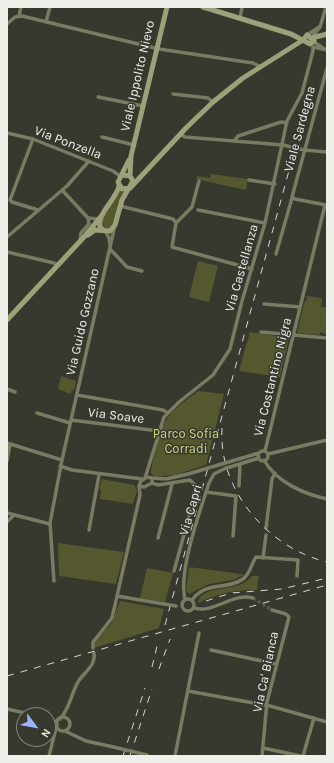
<!DOCTYPE html>
<style>
body{margin:0}
#map{position:relative;width:334px;height:763px;overflow:hidden;background:#37382e;font-family:Karla,sans-serif}
canvas{display:block}
.frame{position:absolute;inset:0;border:8px solid #eff0ea;pointer-events:none}
.north{position:absolute;left:16px;top:707px;width:40px;height:40px;box-sizing:border-box;background:#37382e;border:1px solid #818279;border-radius:50%;rotate:122deg;font-size:11px;font-weight:700;line-height:16px;text-align:center;color:#eff0ea}
.north::after{content:'';display:block;margin:auto;width:14px;height:18px;background:#9cb4fd;clip-path:polygon(50% 0,100% 100%,50% 72%,0 100%)}
</style>
<div id="map">
<canvas width="334" height="763"></canvas>
<div class="frame"></div>
<div class="north">N</div>
</div>
<script>
const context = document.querySelector('canvas').getContext('2d');
context.lineJoin = 'round';
function fillPath(path, color) {
  context.fillStyle = color;
  context.fill(path, 'evenodd');
}
function strokePath(path, color, width, dash) {
  context.strokeStyle = color;
  context.lineWidth = width;
  context.lineCap = dash ? 'butt' : 'round';
  context.setLineDash(dash || []);
  context.stroke(path);
}
function drawText(font, color, halo, rows, align = 'center') {
  context.font = font + ' Karla,sans-serif';
  context.lineWidth = 3;
  context.setLineDash([]);
  context.textBaseline = 'middle';
  context.strokeStyle = halo;
  context.fillStyle = color;
  for (const [text, x, y, turn = 0] of rows) {
    context.save();
    context.translate(x, y);
    context.rotate((+turn || 0) * Math.PI / 180);
    context.textAlign = isNaN(turn) ? turn : align;
    if (halo) context.strokeText(text, 0, 0);
    context.fillText(text, 0, 0);
    context.restore();
  }
}
fillPath(new Path2D(`
 M211 174 248 179 246 190 196 179 197 176 210 178Z
 M120 191 124 193C117 203 118 221 109 228H104L101 221Z
 M198 261 218 266 209 302 189 297Z
 M306 296 322 298 321 307H327V335L321 332 319 335 297 333 304 303 307 300Z
 M250 332 289 338 280 377 239 371Z
 M61 376 76 381 74 391 72 389 71 394 58 389Z
 M199 391 224 394 206 465 175 475 154 477 151 473C152 458 160 428 168 417 177 406 188 398 199 391Z
 M102 479 134 485 137 491 133 504 100 499 101 491 99 488Z
 M58 543 124 552 116 584 59 576Z
 M189 567 241 574 244 575 233 580 209 584 189 594 186 590Z
 M147 568 173 573 165 602 140 598Z
 M252 576H259L257 590C233 590 221 593 198 603V601C205 583 239 594 252 576Z
 M120 601 164 609 159 628 94 648V642L112 622Z`), '#55572e');
strokePath(new Path2D(`
 M253 598 272 610`), '#53544a', 3.5, [3.5, 2]);
strokePath(new Path2D(`
 M19 16 21 7
 M240 18 242 7
 M46 22 50 7
 M7 24 15 17 22 16 159 49 253 63 261 67
 M307 35 319 27
 M312 37 320 27 326 7
 M314 42 326 50
 M313 47 327 50
 M173 94 208 98 213 102
 M98 97 143 106
 M7 133 33 139 113 171 120 176
 M180 134 185 137 283 145 304 150 327 152
 M102 137 134 145
 M33 139 10 200 12 202 38 210
 M234 141 238 136 281 122 287 123
 M249 180 275 184
 M199 181 192 207 176 223 172 247 252 269
 M62 190 88 218 98 219
 M326 205 295 199 292 197 327 68
 M120 206 173 219 176 223
 M198 210 265 223
 M105 231 109 238 110 245
 M7 237 67 186 89 161
 M80 242 81 233 89 224 88 218
 M110 249 127 267 142 271
 M7 252 54 263 58 265
 M276 254 292 198
 M264 304 300 307
 M261 332 327 338
 M7 389 15 392
 M77 395 163 410 168 413
 M37 413 70 423
 M71 420 159 431
 M7 443 62 460
 M265 451 325 205
 M258 456a5 5 0 1 1 10 0a5 5 0 1 1-10 0Z
 M268 454 327 440
 M264 460C276 482 304 494 327 499
 M7 461 10 444
 M232 461 259 453
 M60 466 72 470 142 479
 M230 467 259 458
 M147 477 152 478V483L144 487 139 486 141 481Z
 M145 478 164 417 179 402 213 375 230 349 242 301 265 223 287 121 302 93 313 51V47
 M152 478 166 479 188 474
 M152 483 158 485 190 480 195 485 194 498 174 571
 M239 486 240 464
 M206 492 236 496 233 536
 M7 513 50 524
 M7 522 14 515
 M266 528 272 479 275 473
 M89 530 99 475
 M158 538 172 484
 M263 558 266 535
 M54 581 50 523 62 460 115 225
 M117 596 164 604
 M182 605a6 6 0 1 1 12 0a6 6 0 1 1-12 0Z
 M185 599C178 572 200 511 209 483L214 474 226 468
 M192 600C207 580 226 591 243 579 251 573 251 564 256 557L298 560 297 576
 M194 608C214 614 233 592 253 598
 M93 648V642L112 618 140 495 139 486
 M211 650 276 664
 M188 691 270 706 327 722
 M7 709 34 715
 M56 724a7 7 0 1 1 14 0a7 7 0 1 1-14 0Z
 M48 718 57 723
 M60 719C70 708 71 694 78 682 84 672 96 666 94 653
 M65 731 86 741 109 746
 M263 748 301 756
 M49 756 57 724
 M175 756 199 633
 M262 756 267 702 289 617 286 614 272 610
 M303 756 314 718`), '#797b63', 3.5);
strokePath(new Path2D(`
 M203 7 291 34 310 44 314 41 307 35 303 40
 M312 38 327 34
 M129 160 118 182 122 189 130 188
 M130 176 131 156 167 7
 M132 186 186 128 213 102 243 78 303 40
 M103 230 100 227C97 213 116 200 119 186
 M88 235 95 230 110 231 115 225 122 200 133 181 130 176 122 175
 M7 320 84 237 103 214`), '#9da17a', 5);
strokePath(new Path2D(`
 M222 428C218 490 268 548 327 562
 M206 601 231 593 282 589 327 578
 M165 625 290 167
 M152 667 158 642
 M159 669 170 639
 M7 676 327 585
 M123 756 145 688
 M130 756 152 689`), '#d7d8d2', 1, [7, 7]);
strokePath(new Path2D(`
 M226 468 230 467
 M188 474 232 461
 M164 604 176 606
 M109 746 147 755`), '#797b63', 3.5);
drawText('13px', '#eff0ea', '#37382e', [
 ["Viale Ippolito Nievo",138,76,-77],
 ["Viale Sardegna",300,129,-75],
 ["Via Ponzella",68,143,21],
 ["Via Castellanza",242,268,-74],
 ["Via Guido Gozzano",83,322,-77],
 ["Via Costantino Nigra",273,377,-76],
 ["Via Soave",116,416,7],
 ["Via Capri",191,510,-74],
 ["Via Ca' Bianca",266,672,-78]
]);
drawText('13px', '#d0d680', '#37382e', [
 ["Parco Sofia",186,434],
 ["Corradi",186,449]
]);
</script>
